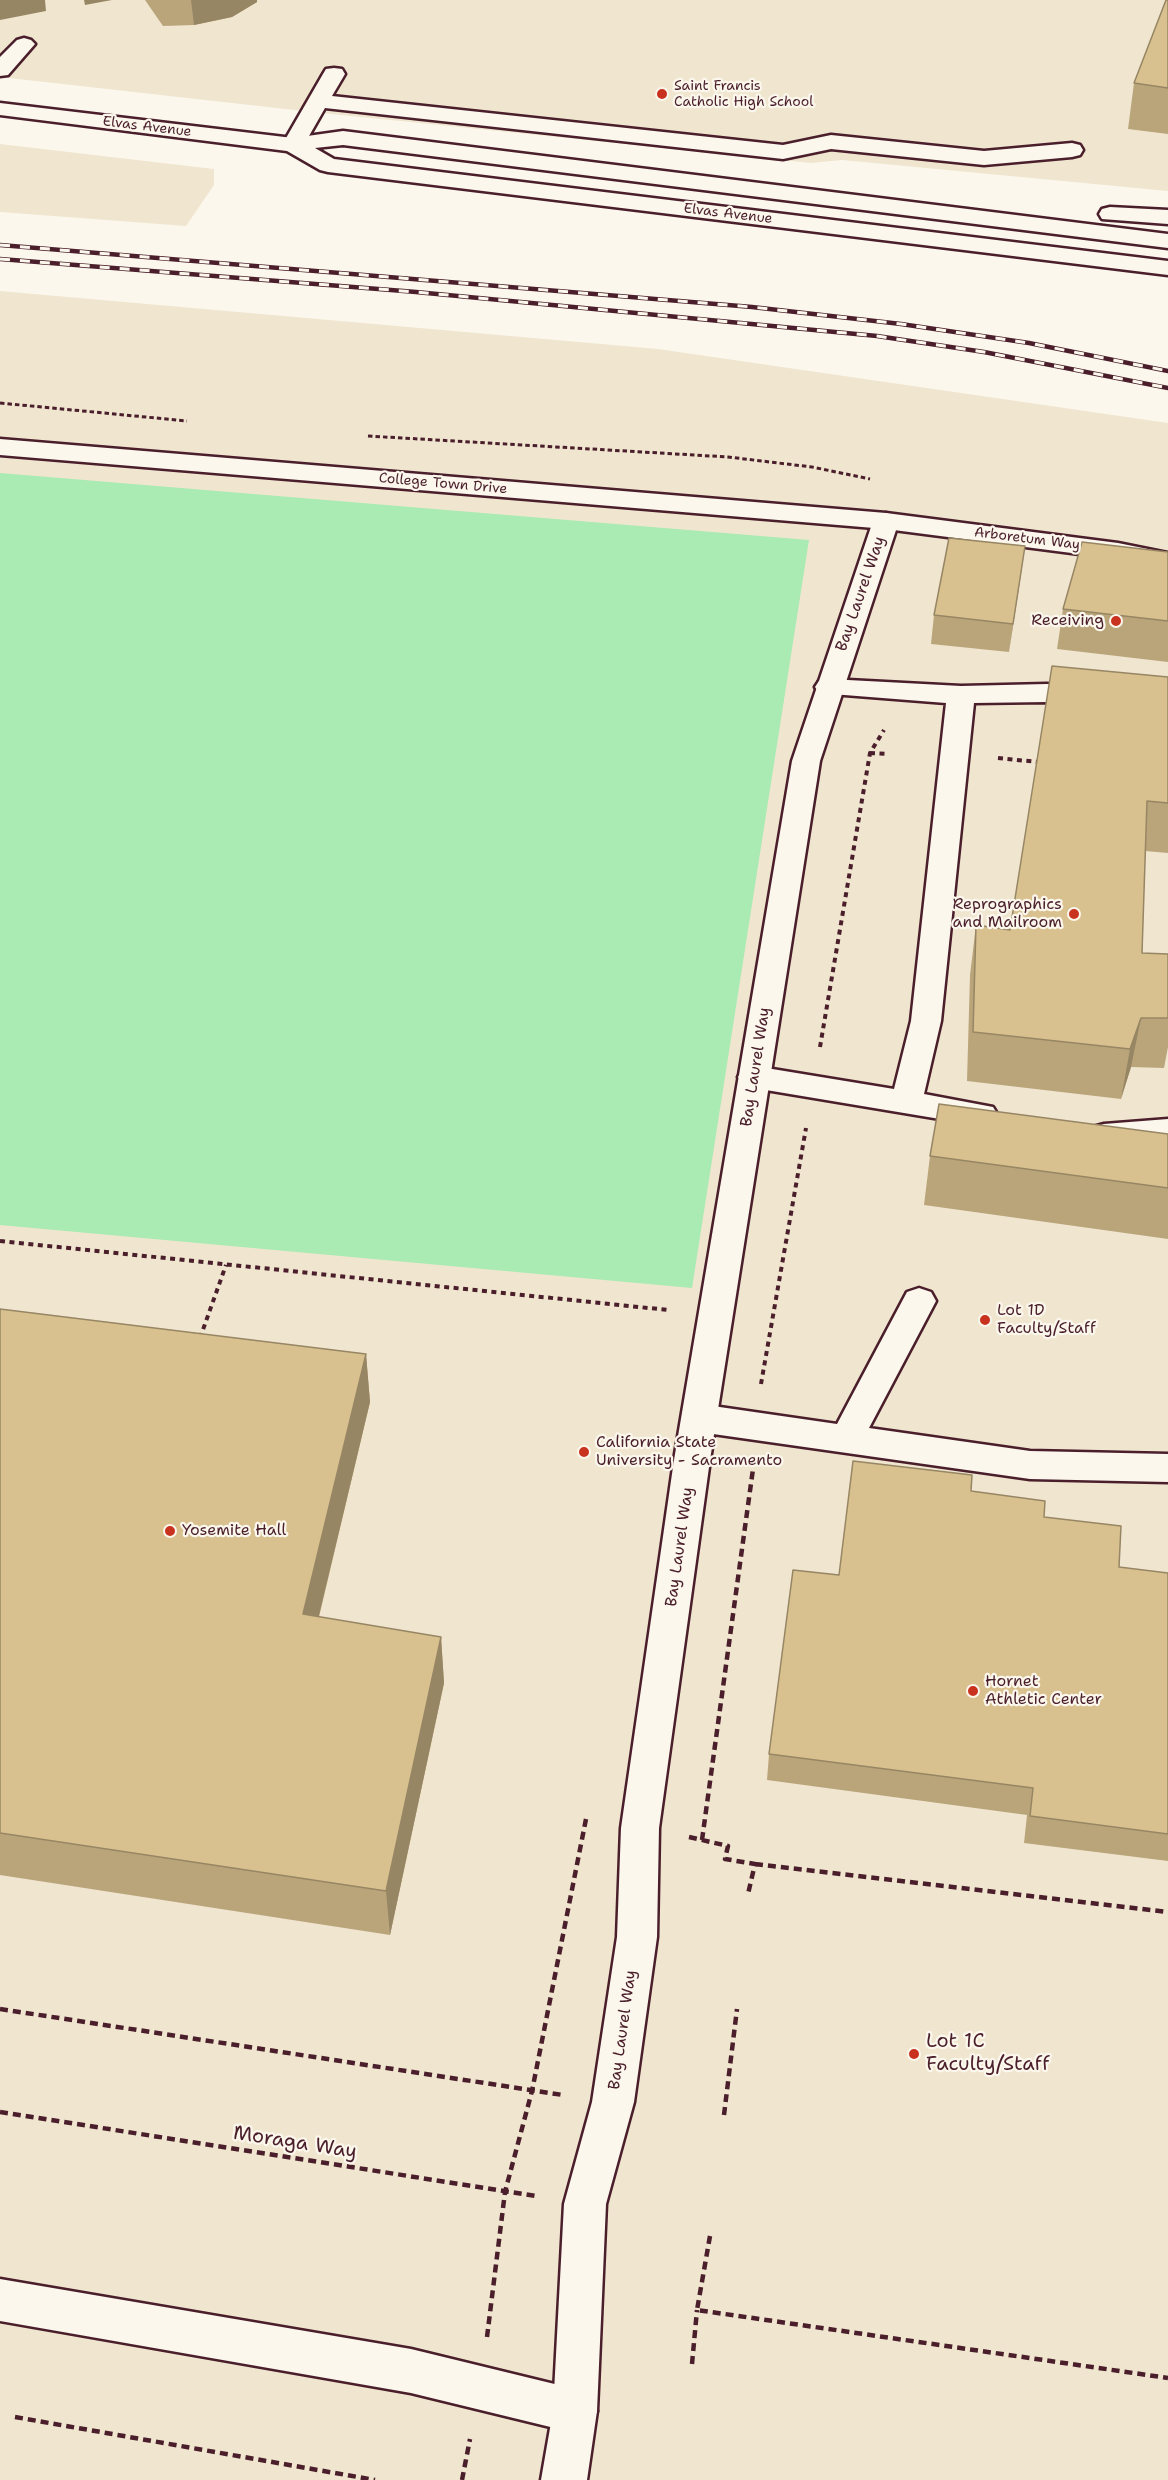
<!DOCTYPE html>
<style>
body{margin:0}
canvas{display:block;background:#fbf7ec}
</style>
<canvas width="1168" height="2480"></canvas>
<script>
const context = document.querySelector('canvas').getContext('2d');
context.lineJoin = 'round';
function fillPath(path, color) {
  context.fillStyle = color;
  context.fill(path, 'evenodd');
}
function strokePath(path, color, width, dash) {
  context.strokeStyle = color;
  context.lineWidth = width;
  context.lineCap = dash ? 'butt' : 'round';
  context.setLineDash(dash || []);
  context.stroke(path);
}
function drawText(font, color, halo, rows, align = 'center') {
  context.font = font + ' "Shantell Sans",sans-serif';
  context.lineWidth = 4.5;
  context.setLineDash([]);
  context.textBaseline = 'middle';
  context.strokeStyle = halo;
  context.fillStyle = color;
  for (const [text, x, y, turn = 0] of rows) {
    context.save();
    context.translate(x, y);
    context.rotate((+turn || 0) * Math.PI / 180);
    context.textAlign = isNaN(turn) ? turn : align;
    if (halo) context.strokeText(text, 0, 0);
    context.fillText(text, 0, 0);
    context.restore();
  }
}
fillPath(new Path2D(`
 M0 0H1168V191L842 160 811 163 312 112 0 77Z
 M0 144 214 169V185L186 226 0 212Z
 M0 291 658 349 1168 423V2480H0Z`), '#f0e6d0');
fillPath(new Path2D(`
 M0 473 809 540 692 1288 0 1225Z`), '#aaeab3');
const lane = new Path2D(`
 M24 38 31 40 35 44 8 75 0 76V57L17 40Z
 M334 68 342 69 345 74 332 96 783 145 831 135 984 151 1072 143 1080 145 1083 150 1080 155 1072 157 984 165 831 149 783 159 325 108 301 150 293 152 285 150 282 145 323 74 326 69Z
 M829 679 961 686 1047 684 1168 694V712L1047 702 974 703 941 1021 924 1094 993 1107 998 1115 993 1123 982 1126 754 1088 743 1085 738 1077 743 1069 754 1066 894 1089 911 1021 946 703 819 693 815 687 819 681Z
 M1168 1119V1141L1104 1146 1093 1143 1088 1135 1093 1127 1104 1124Z
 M919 1288 931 1292 936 1301 869 1428 1030 1451 1168 1454V1482L1030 1479 699 1432 687 1428 682 1418 687 1408 699 1404 837 1424 907 1292Z
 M0 2279 411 2349 575 2389 591 2395 597 2411 591 2427 575 2433 411 2393 0 2321Z`);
const street = new Path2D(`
 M886 513 895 516 899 521 820 761 710 1460 659 1828 657 1937 634 2102 606 2204 597 2411 587 2480H541L553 2411 564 2204 592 2102 617 1937 621 1828 674 1460 792 761 873 521 877 516Z`);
const secondary = new Path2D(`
 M0 103 293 138 343 131 1168 234V248L343 145 315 148 334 159 1168 261V275L328 172 320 170 287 151 0 115Z
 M1110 207 1168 210V224L1102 219 1099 214 1102 209Z
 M0 439 886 513 1118 543 1168 553V569L1118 559 886 529 0 455Z`);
strokePath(lane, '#4a1f2b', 5);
strokePath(street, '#4a1f2b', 5);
strokePath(secondary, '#4a1f2b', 5);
strokePath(new Path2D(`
 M0 403 187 421
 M368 436 728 457 812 467 870 479`), '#4a1f2b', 3, [4.5, 3]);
strokePath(new Path2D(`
 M870 753 887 754
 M998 758 1038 762
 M820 1047 870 753 884 730
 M0 1241 668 1310
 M200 1338 226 1265
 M761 1384 806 1128`), '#4a1f2b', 4, [5, 4.5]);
strokePath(new Path2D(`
 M689 1837 728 1846 725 1859 755 1864 748 1894
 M702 1840 753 1469
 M755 1864 1168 1912
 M0 2009 563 2095
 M0 2112 536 2196
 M724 2115 737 2009
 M710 2236 697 2310 1168 2378
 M487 2337 505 2192 532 2091 586 1819
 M692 2364 697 2310
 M15 2417 375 2480
 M462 2480 470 2439`), '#4a1f2b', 4.5, [8, 5]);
fillPath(lane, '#fbf7ec');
fillPath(street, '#fbf7ec');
fillPath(secondary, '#fbf7ec');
const rail = new Path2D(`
 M0 245 752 307 901 324 1029 343 1168 371
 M0 259 416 292 877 336 984 352 1168 388`);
strokePath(rail, '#4a1f2b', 4.5);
strokePath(rail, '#fbf7ec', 3, [10]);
fillPath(new Path2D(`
 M145 0H257V2L232 17 194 25 163 26Z
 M1168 0V134L1128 129 1134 83Z
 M1025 546 1009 652 931 644 934 615Z
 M1168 552V662L1057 649 1063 609Z
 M1168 677V853L1145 851 1142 953 1168 954V1047L1164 1068 1131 1067 1121 1099 967 1081 970 975 976 925 1010 930Z
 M1168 1134V1239L924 1205 930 1156Z
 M0 1309 366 1354 370 1402 319 1617 441 1637 444 1683 390 1935 0 1875Z
 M971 1491 1044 1517 1119 1567 1168 1573V1861L1024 1843 1027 1815 767 1780 769 1754 839 1575Z`), '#baa57b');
fillPath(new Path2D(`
 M0 0H45L46 11 0 20Z
 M84 0H112L85 5Z
 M191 0H257V2L232 17 194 25Z
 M1025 546 1021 574 1009 652 1013 624Z
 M1141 1018 1131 1067 1121 1099 1130 1049Z
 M366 1354 370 1402 308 1661 303 1614Z
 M441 1637 444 1683 390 1935 386 1891Z`), '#978664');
const building = new Path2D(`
 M1166 0H1168V88L1134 83Z
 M949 538 1025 546 1013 624 934 615Z
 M1082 542 1168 552V621L1063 609Z
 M1052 666 1168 677V803L1147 801 1142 953 1168 954V1018H1141L1130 1049 973 1032 976 925 1010 930Z
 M939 1104 1168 1134V1188L930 1156Z
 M0 1309 366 1354 303 1614 441 1637 386 1891 0 1833Z
 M853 1461 972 1475 971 1491 1045 1501 1044 1517 1121 1526 1119 1567 1168 1573V1834L1030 1816 1033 1788 769 1754 793 1570 839 1575Z`);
fillPath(building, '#d8c08f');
strokePath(building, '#978664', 1.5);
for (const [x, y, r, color] of [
 [662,94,6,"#c8321e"],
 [1116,621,6,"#c8321e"],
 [1074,914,6,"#c8321e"],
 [985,1320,6,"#c8321e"],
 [584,1452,6,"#c8321e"],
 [170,1531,6,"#c8321e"],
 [973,1691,6,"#c8321e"],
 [914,2054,6,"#c8321e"]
]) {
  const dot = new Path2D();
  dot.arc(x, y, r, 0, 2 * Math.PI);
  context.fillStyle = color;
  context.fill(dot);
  strokePath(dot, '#fbf7ec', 2);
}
drawText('14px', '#4a1f2b', '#fbf7ec', [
 ["Saint Francis",674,86],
 ["Catholic High School",674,102]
], 'left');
drawText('14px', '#4a1f2b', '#fbf7ec', [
 ["Elvas Avenue",147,127,7],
 ["Elvas Avenue",728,214,7],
 ["College Town Drive",443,484,5],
 ["Arboretum Way",1027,539,7]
]);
drawText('16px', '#4a1f2b', '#fbf7ec', [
 ["Bay Laurel Way",861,594,-71],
 ["Bay Laurel Way",756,1067,-81],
 ["Bay Laurel Way",680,1547,-82],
 ["Bay Laurel Way",623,2030,-82]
]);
drawText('16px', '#4a1f2b', '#fbf7ec', [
 ["Receiving",1104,621,"right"],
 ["Reprographics",1062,905,"right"],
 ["and Mailroom",1062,923,"right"],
 ["Lot 1D",997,1311],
 ["Faculty/Staff",997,1329],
 ["California State",596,1443],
 ["University - Sacramento",596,1461],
 ["Yosemite Hall",182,1531],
 ["Hornet",985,1682],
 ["Athletic Center",985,1700]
], 'left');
drawText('20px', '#4a1f2b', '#fbf7ec', [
 ["Lot 1C",926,2042],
 ["Faculty/Staff",926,2065]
], 'left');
drawText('20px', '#4a1f2b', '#fbf7ec', [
 ["Moraga Way",295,2143,9]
]);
</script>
